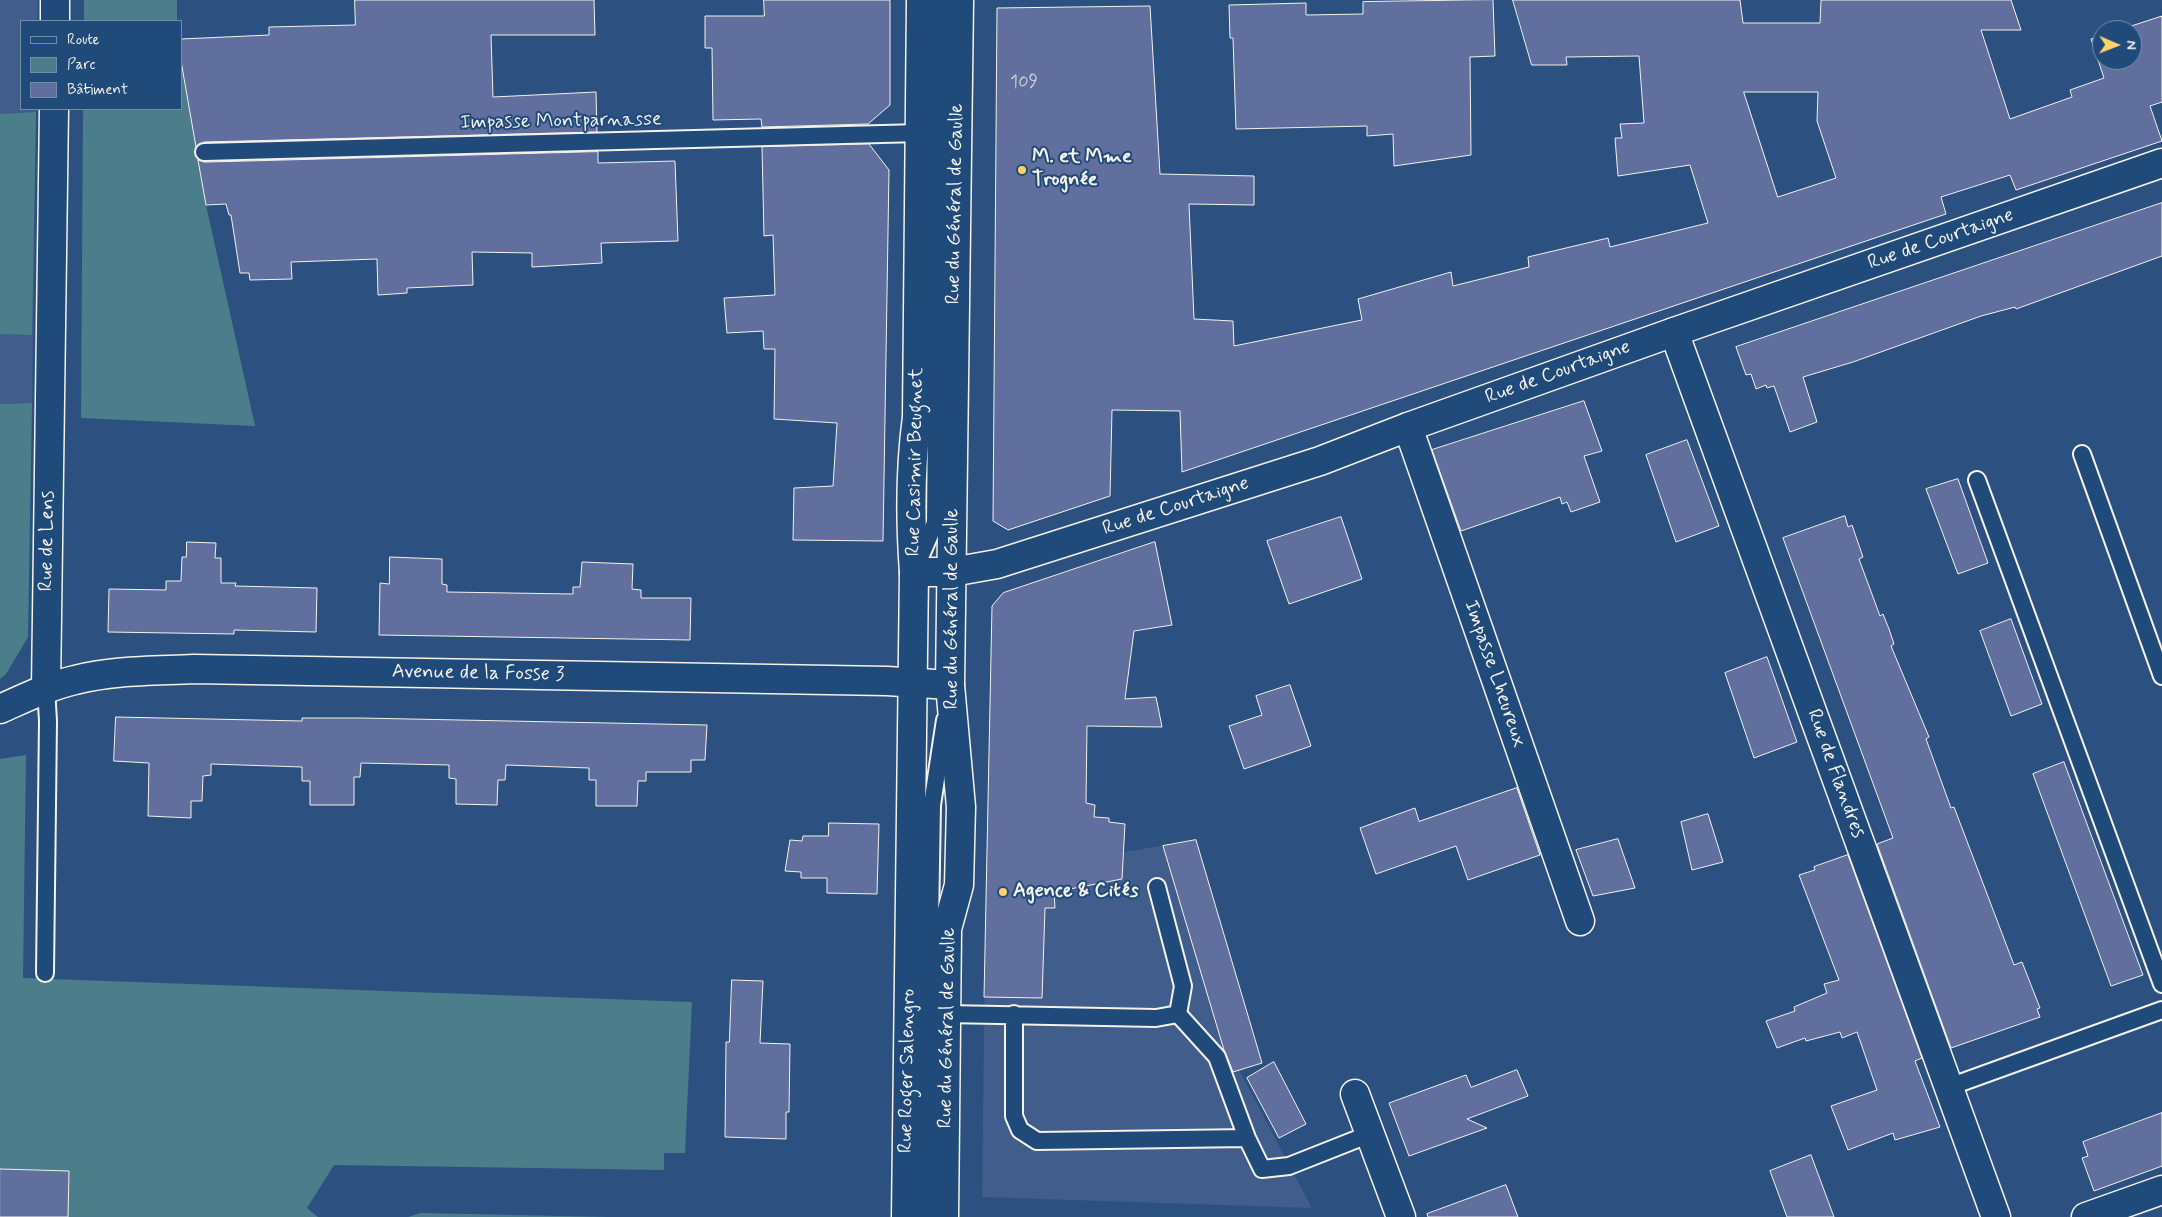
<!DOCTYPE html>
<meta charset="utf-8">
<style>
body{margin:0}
#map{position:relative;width:2162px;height:1217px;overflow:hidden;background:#2c5181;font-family:Mynerve,sans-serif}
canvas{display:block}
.legend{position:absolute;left:20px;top:20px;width:162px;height:90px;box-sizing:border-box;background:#1f4a7a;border:1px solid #748da6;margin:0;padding:6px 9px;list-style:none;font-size:15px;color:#f4f1e8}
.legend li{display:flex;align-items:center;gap:10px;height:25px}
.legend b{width:25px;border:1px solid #748da6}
.north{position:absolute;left:2092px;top:20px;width:50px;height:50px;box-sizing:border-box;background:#1f4a7a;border:1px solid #748da6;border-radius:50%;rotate:91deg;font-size:14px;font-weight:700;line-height:20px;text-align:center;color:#f4f1e8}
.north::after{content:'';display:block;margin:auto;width:18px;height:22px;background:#ffd166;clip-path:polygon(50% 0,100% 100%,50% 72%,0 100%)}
</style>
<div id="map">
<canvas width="2162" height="1217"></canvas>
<ul class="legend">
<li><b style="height:6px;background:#1f4a7a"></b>Route</li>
<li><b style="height:14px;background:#4b7e8a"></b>Parc</li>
<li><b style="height:14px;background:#606f9d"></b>Bâtiment</li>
</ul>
<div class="north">N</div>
</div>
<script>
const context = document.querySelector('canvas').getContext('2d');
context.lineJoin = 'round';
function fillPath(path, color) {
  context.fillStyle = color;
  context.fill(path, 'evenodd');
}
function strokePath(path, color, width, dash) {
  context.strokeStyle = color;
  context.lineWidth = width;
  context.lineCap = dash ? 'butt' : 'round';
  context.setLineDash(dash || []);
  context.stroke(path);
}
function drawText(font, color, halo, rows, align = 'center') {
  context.font = font + ' Mynerve,sans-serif';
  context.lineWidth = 4;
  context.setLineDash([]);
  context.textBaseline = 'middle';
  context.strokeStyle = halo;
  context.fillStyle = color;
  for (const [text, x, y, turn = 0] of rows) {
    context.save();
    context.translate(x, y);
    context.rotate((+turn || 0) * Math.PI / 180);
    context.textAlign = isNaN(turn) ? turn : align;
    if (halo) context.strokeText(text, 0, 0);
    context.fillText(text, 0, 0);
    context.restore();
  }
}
fillPath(new Path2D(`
 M0 0H38L37 21H21V109H36L32 403 0 404Z
 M1196 840 1258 1051 1239 1070 1312 1208 982 1197 986 875Z`), '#405d8b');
fillPath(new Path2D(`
 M84 0H177V21H84Z
 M181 61 206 205 255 426 81 418 83 109H181Z
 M36 112 32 335 0 334V114Z
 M32 403 28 637 6 674 0 679V404Z
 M26 755 23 978 692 1002 685 1153H664V1170L334 1165 307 1208 318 1217H0V759Z
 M421 1213 609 1217H408Z`), '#4b7e8a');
const building = new Path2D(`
 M355 0H594L595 35H491L493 97 596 92 597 132 204 142 196 147 181 61V39L269 35V27L355 25Z
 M764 0H890V105L868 124 762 127 761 119 713 120 712 48H705V16H764Z
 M1493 0 1495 56 1470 57 1471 155 1394 166 1393 134 1367 136V126L1236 129 1233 38H1230L1229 5 1306 3V15L1363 14V2Z
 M1513 0H1740L1743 23H1820L1821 0H2011L2021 30H1981L2010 119 2072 97 2070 90 2104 78 2091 39 2102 36V60H2132V30H2119L2162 16V102L2150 106 2162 141 2016 190 2010 175 1941 197 1946 214 1182 472 1180 411 1112 410 1110 496 1008 530 993 521 997 8 1150 6 1160 174 1254 176V205L1189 204 1194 319 1233 321 1234 346 1362 320 1358 299 1451 272 1453 286 1529 267 1528 257 1608 238 1610 247 1708 223 1690 165 1618 176 1615 138H1622L1620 124 1644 123 1639 56 1566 57 1567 65H1532ZM1744 92H1818L1817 121 1836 178 1778 197Z
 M869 144 889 170 883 541 793 540 794 488 833 486 837 423 774 419 775 349H764L763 331 727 333 724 298 775 295 773 235 764 236 762 147Z
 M598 152V163L675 161 678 241 601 243 602 263 532 267V253L472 252 473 285 407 288V293L378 295 377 259 291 262 292 279 250 280 249 273H240L231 215H229L226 204 206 205 198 160 204 162Z
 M2162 203V256L2016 309 2015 307 1981 316 1853 362 1803 377 1817 422 1790 432 1774 386 1767 388 1766 385 1756 389 1751 374 1746 375 1736 347Z
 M1584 401 1602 451 1584 456 1600 502 1571 512 1567 502 1562 504 1560 497 1461 531 1432 450Z
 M1687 440 1719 526 1676 542 1646 455Z
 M1958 479 1988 563 1958 574 1926 489Z
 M1845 516 1848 527 1852 525 1863 557 1859 559 1880 616 1883 614 1889 629 1894 644 1891 646 1929 737 1926 739 1951 808 1954 807 2014 965 2022 962 2040 1008 2037 1009 2040 1017 1951 1048 1877 844 1893 838 1783 538Z
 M1341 517 1362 579 1289 604 1267 541Z
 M187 542 216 543 215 558H221V583H236L235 586 317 588 316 632 234 630V634L108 632 109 589 166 590V581H181L182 557H186Z
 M1155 542 1172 625 1134 631 1125 699 1156 697 1162 727 1087 726 1086 803 1095 805 1094 817 1109 818V822L1125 824 1122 879 1054 892 1055 908H1045L1042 998 984 997 992 606 1003 593Z
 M390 557 442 559V584L447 585V592L573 594V587H580L582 562 633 564 632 589 641 590V598H691L690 640 379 635 380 583 389 584Z
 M2011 619 2042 704 2011 716 1980 631Z
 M1767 657 1797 742 1754 758 1725 673Z
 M1290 685 1311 746 1244 769 1229 726 1262 715 1256 696Z
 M116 717 302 721V718H361L707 725 705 760H691V772H646V781H638L637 806H596V780H589V768L506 765 505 780H498L497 805 456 804V779L449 778V765L361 763 360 777H354V805H310V781H302V767L211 764V775L203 776 202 801H191V818L148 816 149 763 114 761Z
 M2064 762 2143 975 2111 986 2033 774Z
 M1517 788 1540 855 1468 880 1456 846 1376 874 1360 828 1415 808 1419 821Z
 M1708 814 1723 862 1692 870 1681 822Z
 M829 823 879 824 877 894 827 893V878H801V872L785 871 790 840 802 841 803 836H828Z
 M1618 839 1635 888 1593 896 1576 850Z
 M1196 840 1262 1063 1233 1072 1224 1050 1163 846Z
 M1848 855 1922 1058 1915 1061 1940 1127 1895 1140 1893 1133 1848 1150 1831 1106 1877 1090 1857 1032 1842 1038 1840 1032 1806 1041 1805 1038 1777 1048 1766 1021 1795 1011 1794 1007 1827 993 1824 984 1839 980 1799 875 1815 870 1814 867Z
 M732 980 763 981 760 1043 790 1044 789 1112H786V1139L725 1137 726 1042H729Z
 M1274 1062 1306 1124 1279 1138 1247 1078Z
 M1517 1070 1528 1096 1467 1119 1487 1128 1409 1156 1389 1103 1466 1075 1471 1087Z
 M2162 1113V1166L2094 1191 2082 1158 2088 1156 2083 1142Z
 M1811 1155 1834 1217H1787L1770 1171Z
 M0 1169 69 1171 68 1217H0Z
 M1506 1185 1518 1217H1428L1427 1214Z`);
fillPath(building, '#606f9d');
strokePath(building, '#f4f1e8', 1);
const service = new Path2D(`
 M204 152 920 133
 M2082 454 2162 676
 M1977 480 2162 984
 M917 564 935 523 940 0
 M1157 887 1183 986 1178 1014 1217 1057 1247 1138 1262 1169 1289 1166 1370 1134
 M45 973 48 721 46 688
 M946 1014 1156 1018 1178 1014
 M1014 1014V1116L1020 1130 1037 1141 1247 1138
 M1949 1087 2162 1010
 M925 1217 932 805 945 720`);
const minor = new Path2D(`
 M55 21V0
 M1674 332 1996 1217
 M1408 427 1580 921
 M46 688 54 109
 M1355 1094 1401 1217
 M2086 1217 2162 1190`);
const tertiary = new Path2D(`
 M914 572H952L997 564 1320 461 1408 427 1674 332 2162 163
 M0 709C25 698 49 686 75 680 113 670 154 671 194 669L887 681 950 685`);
const secondary = new Path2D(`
 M906 1217 914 572C910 519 910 469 917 417L921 0
 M944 1217 947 929 959 885 961 807 950 685 959 0`);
strokePath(service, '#f4f1e8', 20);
strokePath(minor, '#f4f1e8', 31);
strokePath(tertiary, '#f4f1e8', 31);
strokePath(secondary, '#f4f1e8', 31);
strokePath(service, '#1f4a7a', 16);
strokePath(minor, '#1f4a7a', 28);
strokePath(tertiary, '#1f4a7a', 28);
strokePath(secondary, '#1f4a7a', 28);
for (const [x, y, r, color] of [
 [1022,170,5,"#ffd166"],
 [1003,892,5,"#ffd166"]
]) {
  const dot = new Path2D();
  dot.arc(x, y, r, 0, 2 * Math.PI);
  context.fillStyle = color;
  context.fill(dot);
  strokePath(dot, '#1f4a7a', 2);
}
drawText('18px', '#cfd0d5', null, [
 ["109",1024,83]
]);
drawText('20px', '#f4f1e8', '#1f4a7a', [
 ["Impasse Montparnasse",561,122,-1],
 ["Rue du Général de Gaulle",956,204,-89],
 ["Rue de Courtaigne",1941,240,-19],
 ["Rue de Courtaigne",1558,373,-20],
 ["Rue Casimir Beugnet",916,462,-89],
 ["Rue de Courtaigne",1176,507,-18],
 ["Rue de Lens",48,541,-89],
 ["Rue du Général de Gaulle",953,609,-90],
 ["Avenue de la Fosse 3",478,674,1],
 ["Impasse Lheureux",1494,674,71],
 ["Rue de Flandres",1835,774,70],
 ["Rue du Général de Gaulle",948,1028,-89],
 ["Rue Roger Salengro",908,1071,-89]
]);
drawText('bold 20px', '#f4f1e8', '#1f4a7a', [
 ["M. et Mme",1032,158],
 ["Trognée",1032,181],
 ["Agence & Cités",1013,892]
], 'left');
</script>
